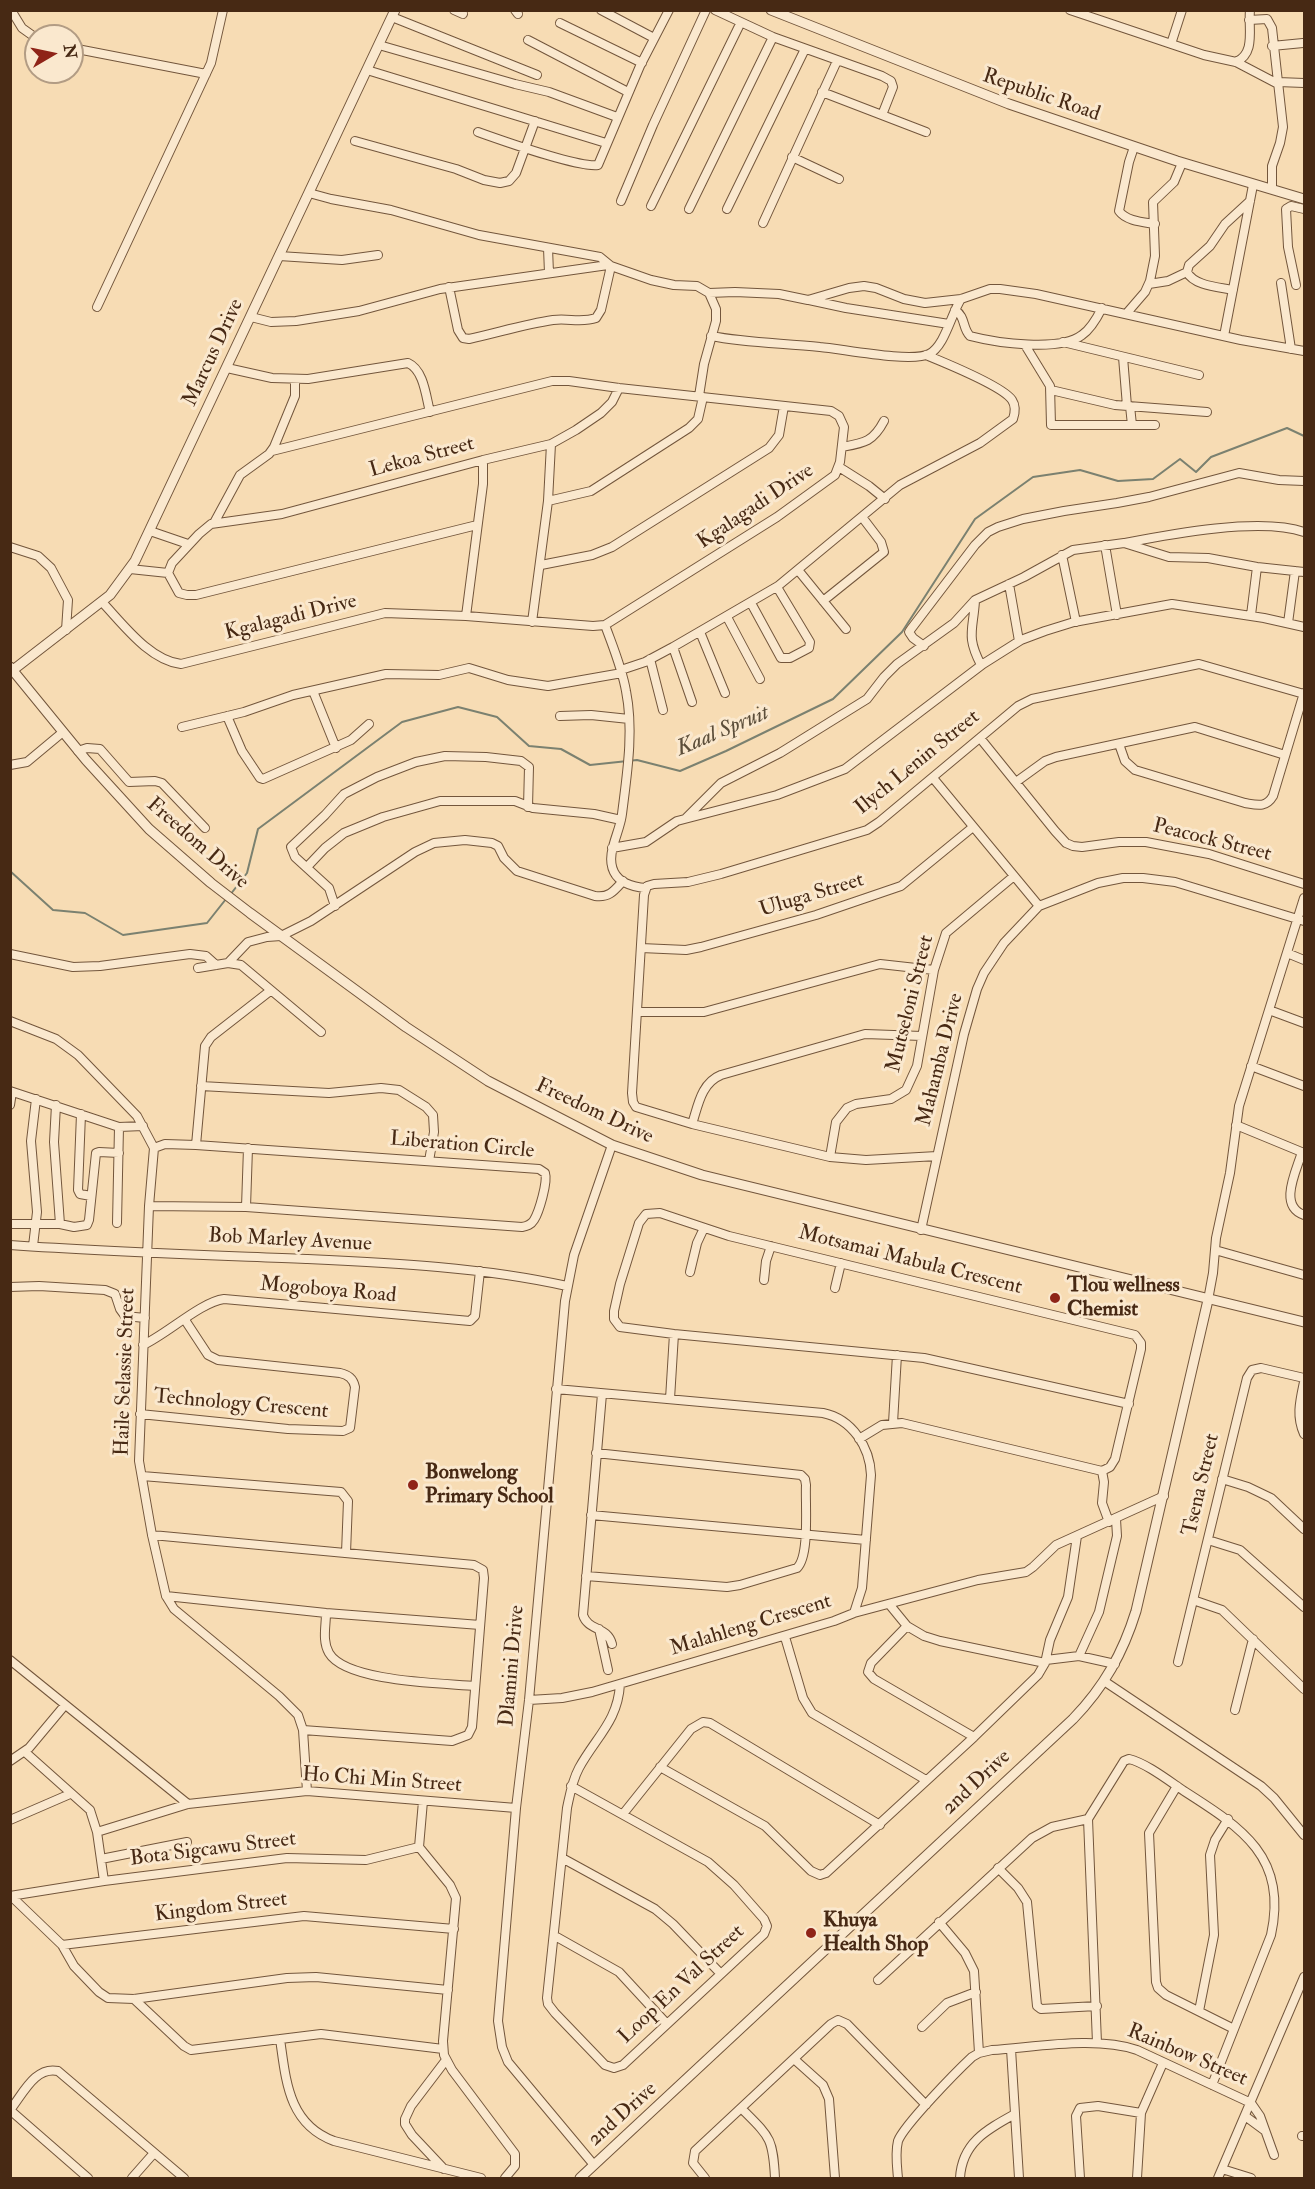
<!DOCTYPE html>
<style>
body{margin:0}
#map{position:relative;width:1315px;height:2189px;overflow:hidden;background:#f7dcb4;font-family:"IM FELL Double Pica",serif}
canvas{display:block}
.frame{position:absolute;inset:0;border:12px solid #472914;pointer-events:none}
.north{position:absolute;left:24px;top:24px;width:60px;height:60px;box-sizing:border-box;background:#fae8ce;border:2px solid #b29c84;border-radius:50%;rotate:81deg;font-size:16px;font-weight:700;line-height:24px;text-align:center;color:#472914}
.north::after{content:'';display:block;margin:auto;width:21px;height:27px;background:#8f2418;clip-path:polygon(50% 0,100% 100%,50% 72%,0 100%)}
</style>
<div id="map">
<canvas width="1315" height="2189"></canvas>
<div class="frame"></div>
<div class="north">N</div>
</div>
<script>
const context = document.querySelector('canvas').getContext('2d');
context.lineJoin = 'round';
function strokePath(path, color, width, dash) {
  context.strokeStyle = color;
  context.lineWidth = width;
  context.lineCap = dash ? 'butt' : 'round';
  context.setLineDash(dash || []);
  context.stroke(path);
}
function drawText(font, color, halo, rows, align = 'center') {
  context.font = font + ' "IM FELL Double Pica",serif';
  context.lineWidth = 6;
  context.setLineDash([]);
  context.textBaseline = 'middle';
  context.strokeStyle = halo;
  context.fillStyle = color;
  for (const [text, x, y, turn = 0] of rows) {
    context.save();
    context.translate(x, y);
    context.rotate((+turn || 0) * Math.PI / 180);
    context.textAlign = isNaN(turn) ? turn : align;
    if (halo) context.strokeText(text, 0, 0);
    context.fillText(text, 0, 0);
    context.restore();
  }
}
strokePath(new Path2D(`
 M10 871 53 910 85 913 123 935 207 923 226 899
 M230 895 247 873 258 829 402 722 458 707 497 717 529 746 561 749 590 765 637 760 680 771 726 751 833 699 902 632 975 519 1033 477 1080 470 1118 481 1153 479 1180 459 1196 472 1211 457 1287 428 1304 436`), '#7b8170', 2);
const minor = new Path2D(`
 M11 10 22 28 36 38
 M454 10 463 14
 M515 10 518 14
 M601 10 654 38
 M715 10 773 37 882 76 891 81 893 87 882 115
 M1070 10 1204 55 1236 62 1278 84
 M392 17 537 75
 M1249 20 1267 19 1272 28 1283 127 1280 143 1272 166V189
 M560 23 642 63
 M528 40 628 92
 M1171 44 1182 10
 M379 45 515 84 549 92 617 117
 M1272 46 1303 43
 M72 48 206 74
 M1236 62C1256 53 1248 29 1250 10
 M367 70 606 143
 M1278 82 1304 83
 M822 92 926 132
 M478 132C501 140 578 168 598 165L640 66 669 10
 M355 141 456 169 484 180 500 183 509 181 516 173 535 121
 M1134 147 1129 162 1119 211C1126 221 1143 222 1155 224
 M792 157 839 179
 M309 193 331 199 391 210 479 235 600 257 611 266 651 280 674 285 697 286 709 293 716 309V321L704 364 699 396
 M621 201 653 125 706 10
 M651 206 741 22
 M689 209 773 37
 M727 209 805 49
 M763 223 837 61
 M548 248 549 273
 M279 256 342 260 378 255
 M1187 272C1194 286 1219 287 1233 290
 M1281 283 1291 349
 M1149 284 1168 281 1187 272 1189 265 1210 246 1225 224 1250 201
 M1296 285 1288 247 1286 209 1291 206 1304 209
 M449 287 458 330 463 338 469 339C497 333 525 324 553 320 568 318 582 323 596 318L601 310 611 266
 M709 293 735 292 779 294 808 300 849 288 864 286 876 288 904 299 925 303 961 299 990 289H1000L1036 294 1241 340 1304 351
 M809 300 846 308 949 324
 M97 307 211 63 223 10
 M955 310C966 317 962 328 970 336 997 343 1060 352 1082 335 1091 329 1097 318 1102 308
 M1126 314 1145 292 1150 281 1155 256 1153 202 1174 182 1182 163
 M251 317 271 322 296 321 359 311 440 289 608 265
 M711 336C747 343 784 343 820 347 843 349 911 363 929 354 945 346 951 314 961 299
 M1224 336 1253 185
 M1063 342 1199 375
 M1025 345 1050 386 1051 425H1155
 M1123 357 1127 406
 M227 368 272 378 308 379 408 363C424 370 426 397 430 412
 M1051 390 1115 405 1207 412
 M1130 406 1132 425
 M842 447C864 443 873 442 884 421
 M839 467 869 486 885 499
 M548 501 591 491 689 428 698 419 703 397
 M214 523 240 475 269 454 274 447 295 396V379
 M477 525 196 595H187L179 593 168 573 172 563 199 534 211 524 282 514 483 460 551 444 576 430 601 413 612 402 619 388
 M150 531 188 544
 M1125 543C1171 534 1261 517 1304 532
 M1105 545 1117 615
 M10 547 38 556 51 568 68 600 66 630
 M1062 555 1076 622
 M541 565 592 555 612 547 769 448 779 435 784 406
 M130 569 168 573
 M798 570 846 629
 M1009 584 1019 641
 M823 601 884 552 881 542 862 517
 M975 601C973 631 966 636 981 665
 M102 602C123 624 149 660 181 664L385 613 466 616 593 626 605 625 777 517 835 475 840 462 844 427 839 416 831 411 619 388 569 381H552L272 451
 M751 603 781 658H790L809 648 810 642 777 587
 M1251 615 1257 567
 M466 616 483 484V460
 M727 617 760 679
 M532 622 548 501 551 444
 M1288 623 1295 571
 M605 625C613 647 622 668 626 691 634 731 627 774 622 814 620 833 605 854 614 872 620 884 634 887 646 888
 M700 632 725 693
 M924 646 913 638 909 632 911 629 975 545 988 532 998 527 1023 519 1064 511 1117 503 1149 497 1239 473 1279 480 1304 481
 M673 647 692 702
 M650 659 663 710
 M621 670 645 662 673 647 778 586 900 485 980 443 1013 419C1015 413 1016 406 1012 400 1003 386 943 362 926 355
 M313 691 336 748
 M227 716 242 751 260 778 263 779 351 740 369 724
 M560 716 591 715 629 719
 M182 727 244 712 293 695 386 674 439 675 469 668 508 680 548 686 622 673
 M980 738 1055 831 1066 843 1073 846 1082 847 1119 842H1146L1209 854 1304 884
 M1119 744 1125 761 1135 770 1245 803C1257 805 1266 808 1273 796L1304 693
 M78 751 87 748 100 749 129 782 155 781 162 783 205 828
 M10 765 27 762 63 732
 M933 778 1039 906
 M1016 782 1045 761 1056 757 1195 727 1285 755
 M686 818 721 783 780 753 867 699 884 677 897 664 954 623 975 600 1024 577 1073 550 1124 543 1169 557 1208 558 1257 567 1304 572
 M612 848 646 842 677 821 777 795 845 769 983 664 1021 640 1045 631 1074 622 1172 604 1264 618 1304 627
 M307 867 325 848 344 833 383 817 440 801H515L533 808 594 814 621 820
 M335 906 329 888 295 857 291 847 325 815 344 794 377 777 416 762 445 756 486 757 521 761 529 767 528 807
 M641 948 686 950 701 947 816 915 901 886 973 827
 M1287 953 1304 960
 M10 954 73 967 100 966 190 954 206 956 216 965
 M228 963 248 942 267 937 281 936 311 921 415 852 434 843 465 840 492 843 498 846 504 858 517 871 595 896C609 898 614 891 623 881
 M198 968 228 963 241 965 321 1032
 M1269 1010 1304 1023
 M637 1012H704L880 964 934 970
 M10 1021 56 1039 78 1055 137 1116 154 1148 149 1206 139 1461 152 1535 166 1596 174 1609 279 1696 298 1715 303 1730 307 1791
 M1251 1066 1304 1086
 M201 1086 329 1093 381 1088 399 1090 426 1107 433 1115 434 1132 429 1161
 M10 1091 119 1127 143 1126
 M10 1105 12 1092
 M56 1105 54 1142 60 1224
 M81 1114 78 1190 80 1194 91 1196
 M692 1124C698 1106 701 1083 721 1075L865 1034 922 1036
 M1236 1125 1304 1153
 M196 1145 205 1046 211 1037 270 991
 M1302 1152C1296 1172 1278 1206 1304 1215
 M937 1156 866 1160 830 1157 692 1124 636 1107 633 1102 632 1093 644 895 647 886 654 884 688 882 721 874 867 830 879 822 1018 706 1032 699 1199 664 1304 694
 M830 1157 836 1122 847 1108 856 1104 891 1099 906 1090 917 1066 934 970 946 933 1014 876
 M149 1206 246 1207 522 1227C527 1226 531 1225 534 1220 539 1212 548 1182 545 1173L539 1169 196 1145 165 1144 154 1148
 M246 1207 248 1148
 M117 1223 119 1127
 M10 1224H60L74 1227 87 1225 89 1220 96 1153 99 1152 119 1153
 M921 1230 964 1034 977 989 984 973 1004 943 1039 906 1098 883 1123 878H1143L1175 882 1304 921
 M10 1245C109 1252 207 1255 306 1259 393 1263 482 1267 567 1286
 M33 1246 37 1212 31 1141 36 1099
 M1215 1250 1304 1275
 M690 1272 697 1243 704 1228
 M764 1280 766 1261 771 1246
 M10 1287 39 1286 105 1290 115 1294 120 1309 125 1316 145 1318
 M835 1288 841 1263
 M1208 1300 1213 1273 1216 1238 1230 1173 1239 1106 1304 898
 M143 1345C167 1334 201 1302 224 1299L470 1321 475 1316 480 1271
 M1304 1382C1300 1401 1296 1416 1304 1434
 M602 1394 583 1615C588 1631 607 1626 612 1644
 M670 1399 674 1334
 M140 1414 288 1429 343 1431 350 1428 355 1387C353 1378 348 1375 340 1373L218 1360 208 1355 185 1320
 M893 1423 897 1355
 M859 1439 882 1425 902 1423 1102 1471
 M1102 1471 1110 1467 1115 1459 1141 1349V1343L1135 1335 729 1236 660 1213 646 1214 639 1223 620 1284 614 1311V1319L620 1327 674 1334 924 1358 1129 1404
 M1102 1471 1104 1482 1102 1503 1109 1522
 M142 1476 341 1492 348 1501 346 1553
 M1222 1479 1248 1487 1271 1498 1304 1529
 M591 1515 866 1540
 M152 1535 474 1565 483 1570 484 1578 472 1727 468 1735 452 1741 303 1730
 M1208 1540 1240 1550 1304 1607
 M586 1576 727 1587 740 1585 797 1568C810 1556 805 1503 806 1485L805 1479 801 1475 596 1453
 M166 1596 326 1613 480 1625
 M1193 1600 1222 1610 1304 1689
 M889 1604 907 1626
 M326 1613C326 1626 322 1641 329 1653 346 1682 442 1683 475 1686
 M854 1613 978 1580 1026 1572 1033 1567 1056 1545 1164 1496
 M599 1629 608 1670
 M785 1637 803 1698 812 1713 926 1780
 M1079 1656 1099 1612 1117 1536 1116 1519
 M10 1660 188 1804
 M1046 1660 1079 1656 1115 1664
 M1178 1662 1247 1378 1252 1370 1261 1368 1304 1378
 M1104 1681 1261 1786 1274 1798 1304 1835
 M529 1700 562 1698 592 1692 834 1621 854 1613 862 1588 871 1475C870 1447 852 1419 823 1413L556 1389
 M1235 1710 1253 1639
 M974 1737 874 1679 868 1672 871 1663 907 1626 924 1636 940 1641 1045 1663
 M25 1752 90 1810 97 1832 104 1881
 M10 1761 29 1748 65 1705
 M660 1767 765 1826 811 1871 820 1875 826 1873 974 1737 1038 1675 1045 1663 1050 1640 1068 1597 1077 1536
 M571 1786 708 1862 734 1885 764 1919 767 1926 764 1934 623 2065 614 2068 605 2065 555 2013 548 2004 547 1998 567 1808C570 1794 572 1781 579 1768 596 1737 618 1721 620 1684
 M1177 1786 1149 1833 1156 1982 1158 1988 1166 1995 1234 2029
 M423 1801 419 1847 450 1885 456 1898 443 2041 444 2055 452 2070 515 2154V2166L505 2178
 M623 1814 691 1729 703 1722 710 1723 880 1825
 M10 1820 70 1794
 M97 1832 188 1804 307 1791 516 1808
 M562 1858 655 1909 673 1924 721 1974
 M101 1859 187 1842
 M998 1868 1018 1888 1027 1902 1037 2006 1041 2009 1097 2006
 M10 1896 104 1881 287 1858 366 1860 419 1847
 M11 1896 62 1945 74 1966 99 1992 108 1998 134 1999 287 1978 316 1977 448 1990
 M939 1922 965 1953 974 1971 979 2053
 M555 1936 619 1972 667 2024
 M62 1945 304 1916 454 1929
 M878 1980 1032 1838 1052 1827 1088 1819
 M134 1999 184 2046 191 2050 321 2034 443 2049
 M1199 2011 1214 1935 1210 1855 1215 1840 1228 1819
 M922 2027 947 2003 976 1992
 M280 2039C286 2080 288 2124 334 2141L481 2178
 M1097 2043 1088 1819 1124 1761 1129 1759C1146 1763 1169 1781 1184 1791 1242 1828 1288 1857 1271 1935L1212 2085
 M1011 2049 1019 2178
 M794 2059 823 2085 829 2099 835 2178
 M742 2109C770 2137 773 2138 775 2178
 M10 2110C23 2094 35 2066 58 2071L184 2178
 M10 2110 88 2178
 M1245 2116 1264 2130
 M1302 2136H1304
 M594 2165 508 2062 502 2047 498 2021 516 1808 529 1700 565 1301 574 1255 612 1145
 M444 2169 412 2135 405 2124V2119L411 2106 446 2060
 M1222 2169 1251 2178
 M132 2178 154 2153
 M705 2178 693 2163 695 2151 831 2024 838 2020 847 2024 926 2105
 M898 2178C897 2167 895 2153 898 2141 904 2125 957 2071 972 2057L979 2053 992 2050C1037 2047 1096 2036 1137 2050L1251 2103 1260 2116 1274 2155
 M960 2178C962 2143 986 2130 1015 2114
 M1080 2178 1076 2116 1080 2108 1098 2106 1141 2113
 M1137 2178 1141 2113 1163 2063
 M1218 2178 1304 1977`);
const tertiary = new Path2D(`
 M771 10 1009 104 1177 161 1304 199
 M10 667 86 760 149 829 211 883 250 913 406 1027 488 1081 612 1145 702 1175 1304 1322
 M13 670 110 595 135 561 395 10
 M580 2178 1073 1719C1104 1687 1123 1653 1136 1611L1208 1300`);
strokePath(minor, '#73563c', 10);
strokePath(tertiary, '#73563c', 11);
strokePath(minor, '#fae8ce', 8);
strokePath(tertiary, '#fae8ce', 9);
for (const [x, y, r, color] of [
 [1055,1298,6,"#8f2418"],
 [413,1485,6,"#8f2418"],
 [811,1933,6,"#8f2418"]
]) {
  const dot = new Path2D();
  dot.arc(x, y, r, 0, 2 * Math.PI);
  context.fillStyle = color;
  context.fill(dot);
  strokePath(dot, '#fae8ce', 2);
}
drawText('21px', '#472914', '#fae8ce', [
 ["Republic Road",1041,96,19],
 ["Marcus Drive",214,353,-65],
 ["Lekoa Street",422,458,-15],
 ["Kgalagadi Drive",756,507,-34],
 ["Kgalagadi Drive",291,618,-14],
 ["Ilych Lenin Street",918,763,-39],
 ["Peacock Street",1212,841,14],
 ["Freedom Drive",197,844,41],
 ["Uluga Street",812,896,-17],
 ["Mutseloni Street",911,1004,-76],
 ["Mahamba Drive",941,1060,-76],
 ["Freedom Drive",594,1112,25],
 ["Liberation Circle",462,1146,5],
 ["Bob Marley Avenue",290,1241,3],
 ["Motsamai Mabula Crescent",910,1261,14],
 ["Mogoboya Road",328,1291,5],
 ["Haile Selassie Street",126,1372,-88],
 ["Technology Crescent",241,1405,5],
 ["Tsena Street",1202,1485,-77],
 ["Malahleng Crescent",751,1626,-17],
 ["Dlamini Drive",513,1666,-85],
 ["Ho Chi Min Street",382,1781,4],
 ["2nd Drive",977,1783,-43],
 ["Bota Sigcawu Street",213,1850,-7],
 ["Kingdom Street",221,1908,-7],
 ["Loop En Val Street",682,1985,-43],
 ["Rainbow Street",1187,2056,23],
 ["2nd Drive",623,2115,-42]
]);
drawText('bold 21px', '#472914', '#fae8ce', [
 ["Tlou wellness",1067,1286],
 ["Chemist",1067,1310],
 ["Bonwelong",425,1473],
 ["Primary School",425,1497],
 ["Khuya",823,1921],
 ["Health Shop",823,1945]
], 'left');
drawText('italic 22px', '#5c4e3a', '#fae8ce', [
 ["Kaal Spruit",723,732,-23]
]);
</script>
